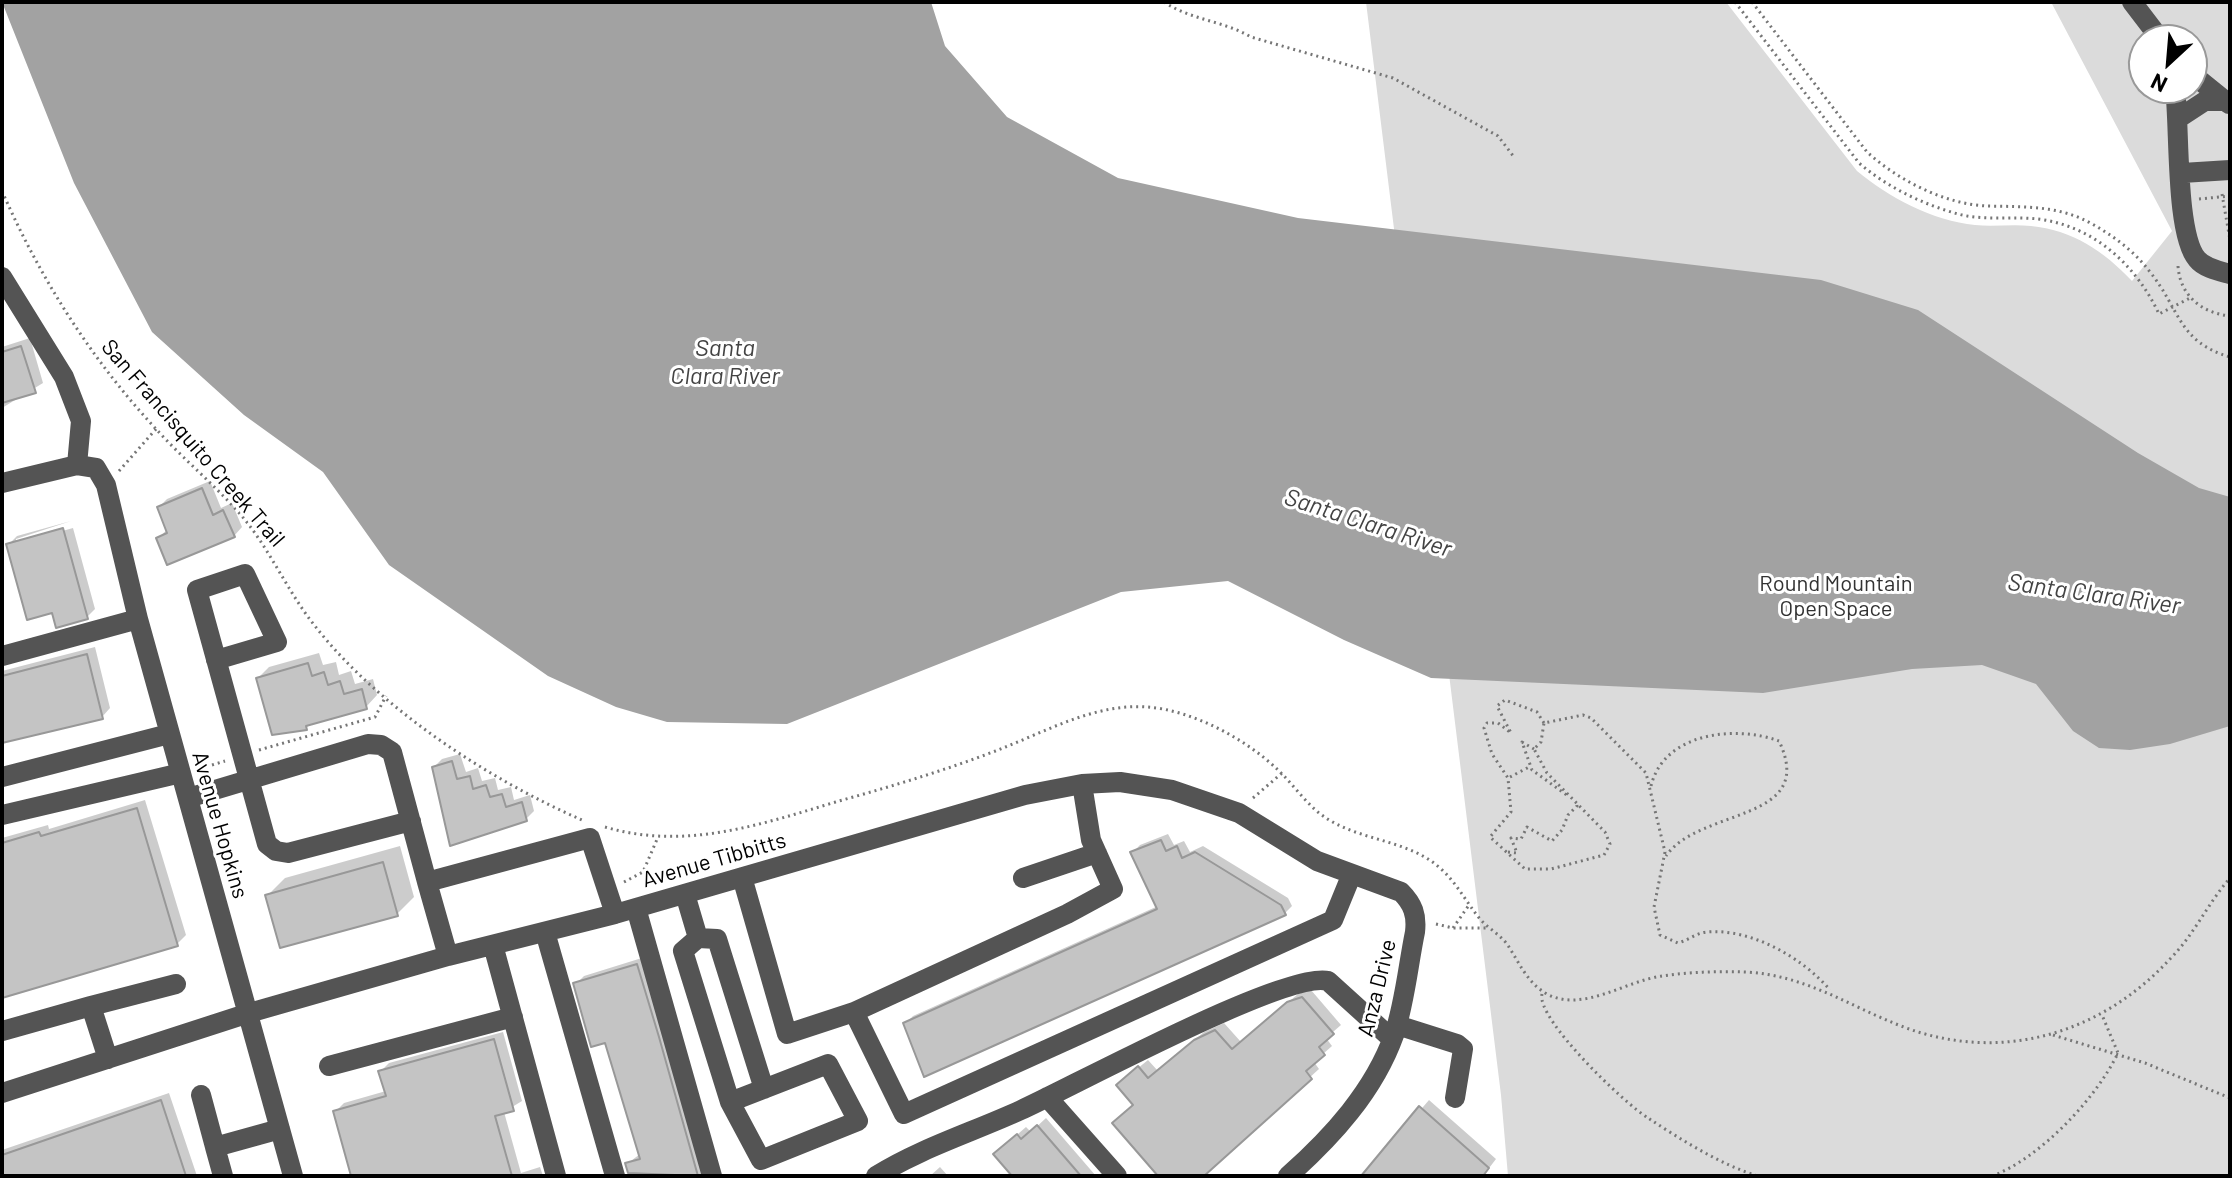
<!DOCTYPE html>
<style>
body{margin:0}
#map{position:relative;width:2232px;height:1178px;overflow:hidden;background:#fff;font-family:Barlow,sans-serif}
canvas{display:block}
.frame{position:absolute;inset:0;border:4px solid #000;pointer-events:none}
.north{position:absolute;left:2128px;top:24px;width:80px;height:80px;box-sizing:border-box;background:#fff;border:2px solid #999;border-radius:50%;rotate:206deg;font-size:22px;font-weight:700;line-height:32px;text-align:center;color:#000}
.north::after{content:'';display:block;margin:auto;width:28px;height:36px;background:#000;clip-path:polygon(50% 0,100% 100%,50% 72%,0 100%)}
</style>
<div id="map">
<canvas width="2232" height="1178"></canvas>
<div class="frame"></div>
<div class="north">N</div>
</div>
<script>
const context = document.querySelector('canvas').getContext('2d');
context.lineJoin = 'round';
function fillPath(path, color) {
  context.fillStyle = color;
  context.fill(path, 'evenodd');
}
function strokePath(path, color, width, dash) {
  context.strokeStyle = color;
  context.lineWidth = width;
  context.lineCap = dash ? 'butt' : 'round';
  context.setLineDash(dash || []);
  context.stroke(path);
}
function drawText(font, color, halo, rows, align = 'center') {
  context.font = font + ' Barlow,sans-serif';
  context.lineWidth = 6;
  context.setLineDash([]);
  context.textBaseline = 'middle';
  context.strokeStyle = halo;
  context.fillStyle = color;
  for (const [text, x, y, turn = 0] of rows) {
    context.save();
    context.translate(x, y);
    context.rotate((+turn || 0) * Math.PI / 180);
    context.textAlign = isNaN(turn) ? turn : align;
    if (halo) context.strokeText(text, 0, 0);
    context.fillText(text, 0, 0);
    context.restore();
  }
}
fillPath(new Path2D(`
 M1366 2H1726L1857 171C1888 197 1933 221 1975 225 1993 227 2012 224 2031 226 2072 230 2104 251 2132 281L2172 231 2051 2H2230V1176H1508L1501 1095ZM2144 40H2192V88H2144Z`), '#dbdbdb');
fillPath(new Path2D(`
 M2 2H931L945 46 1007 117 1118 178 1298 218 1821 280 1918 310 2138 453 2199 488 2230 497V726L2170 744 2130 750 2099 748 2073 731 2036 684 1982 665 1912 669 1763 693 1431 678 1344 640 1228 581 1121 592 787 724 667 722 616 707 548 676 389 565 323 472 244 415 152 332 74 183Z`), '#a2a2a2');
fillPath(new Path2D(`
 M30 338 43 383 2 408V347Z
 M210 481 221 508 232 503 242 527 234 536 158 538 168 529 159 507 167 499Z
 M71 521 16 539V544L73 528 95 609 87 617 53 610 8 545 17 536Z
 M95 647 110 708 102 717 2 740V671Z
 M319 653 323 665 336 662 339 675 351 671 355 684 373 679 377 695 366 707 311 722 306 728 258 678 269 667Z
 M460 754 466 772 478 768 482 781 495 778 498 790 511 787 514 800 530 795 534 811 526 819 434 767 442 759Z
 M145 800 186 935 177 944 2 996V838L48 825 49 829Z
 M1168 834 1174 845 1184 841 1190 852 1203 846 1288 898 1292 906 1285 913 906 1023 913 1016 1158 906 1133 852 1140 845Z
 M400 846 414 897 397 914 268 895 285 878Z
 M645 957 711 1176H631L627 1164 640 1154 606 1040 576 984 584 976Z
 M1311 990 1341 1025 1326 1038 1332 1046 1314 1062 1319 1069 1201 1176H1161L1127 1077 1148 1060 1158 1071 1204 1032 1224 1023 1241 1042 1298 994Z
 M503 1032 522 1101 504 1112 521 1173 540 1167 543 1176H353L336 1111 344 1103 386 1091 381 1071 389 1063Z
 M169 1093 197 1176H2V1150Z
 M1429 1100 1496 1159 1483 1176H1364Z
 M1046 1118 1096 1176H1010L1013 1174 1004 1146 1026 1127 1031 1132Z
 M940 1167 948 1176H930Z`), '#0003');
const building = new Path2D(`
 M21 346 36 393 2 403V352Z
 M202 488 213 515 223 510 235 537 167 565 156 538 167 533 157 507Z
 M63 528 88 619 56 628 52 613 27 620 6 544Z
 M87 654 103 719 2 743V676Z
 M308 663 312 676 324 672 328 685 340 681 344 694 362 689 367 709 306 726 307 730 272 735 256 678Z
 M452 761 457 779 470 776 473 789 486 785 490 797 502 794 506 807 522 802 527 821 450 846 432 767Z
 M137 808 178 946 2 998V843L39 832 41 836Z
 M1161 840 1166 851 1177 846 1182 858 1195 852 1281 905 1286 915 924 1077 903 1023 1157 909 1130 852Z
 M383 862 398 916 280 948 265 895Z
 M637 964 659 1037 698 1176 628 1173 625 1163 640 1159 605 1043 591 1047 573 983Z
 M1302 997 1334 1034 1319 1047 1325 1055 1306 1071 1312 1079 1204 1176H1158L1112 1123 1133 1105 1116 1085 1138 1066 1148 1078 1194 1040 1215 1030 1232 1049 1287 1002Z
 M494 1039 514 1111 495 1116 512 1176H351L333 1111 386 1096 378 1071Z
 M161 1100 186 1176H2V1155Z
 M1419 1106 1489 1168 1483 1176H1361Z
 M1037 1125 1081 1176H1012L993 1154 1017 1134 1021 1139Z`);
fillPath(building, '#c4c4c4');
strokePath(building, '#989898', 2);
strokePath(new Path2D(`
 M1164 2C1191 20 1224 21 1251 37L1393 78 1498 136 1514 157
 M1735 2 1859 163C1887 187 1922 204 1958 214 1984 221 2012 216 2038 219 2094 226 2136 265 2159 314L2190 298
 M1752 2 1867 152C1898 180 1944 204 1987 206 2025 207 2060 205 2094 225 2115 237 2135 252 2150 272 2180 309 2178 342 2230 357
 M2 191C40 278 91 359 156 429 183 459 214 484 241 515 270 549 287 591 315 626 379 708 488 779 582 820
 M2222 194 2230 240
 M2199 199 2230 196
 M2178 266C2180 296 2202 313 2230 316
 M119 471 156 429
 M1544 723 1537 712 1505 700 1497 706 1511 733 1498 723H1487L1484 728 1492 754 1508 778 1511 812 1490 837 1525 869H1551L1604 855 1610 844 1605 832 1547 773 1534 749 1541 742 1544 723 1583 715 1591 718 1646 773 1665 852 1654 907 1660 935 1678 943C1689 940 1696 933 1707 932 1751 928 1803 958 1830 990
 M1534 749 1522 742 1532 770 1568 796
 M259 750 375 717 386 696
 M212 765 225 761
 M1510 777 1531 766
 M1651 786C1664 732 1736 725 1779 741 1818 823 1700 807 1666 856
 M1253 798 1282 773
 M605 827C686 851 762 824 839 801 893 786 946 770 998 750 1045 732 1095 703 1147 707 1192 710 1246 739 1278 770 1296 787 1309 809 1331 821 1365 841 1410 841 1440 868 1457 883 1466 902 1480 919 1488 928 1499 934 1507 944 1519 962 1527 983 1547 994 1583 1013 1625 981 1662 976 1689 972 1718 971 1745 972 1805 975 1847 1005 1901 1026 1999 1064 2100 1035 2170 959 2194 935 2208 903 2230 878
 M1508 852 1517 853 1511 838 1521 839 1527 827 1552 841 1562 830 1568 815 1577 806 1576 803
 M624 882 643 872 658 837
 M1436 924 1453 928H1487
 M1453 928 1469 905
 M1542 994C1536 1019 1625 1104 1648 1118 1680 1139 1721 1165 1758 1176
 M2053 1035 2145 1063 2230 1098
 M1992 1176C2039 1159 2096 1099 2118 1053L2102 1015`), '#767676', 3, [2, 4]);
strokePath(new Path2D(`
 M2132 2 2161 40
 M2192 74 2229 104
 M2175 88C2180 126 2175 233 2197 259 2204 268 2219 271 2230 274
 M2179 118 2205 101H2226
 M2182 173 2230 170
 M2 277 64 377 81 421 77 465
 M2 483 77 465 96 468 106 485 138 619 293 1176
 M2 656 138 619
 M216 660 277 642 245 574 197 590 267 844 276 851 288 853 411 821
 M2 777 169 734
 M1082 784 1091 840 1113 889 1067 914 854 1012 904 1114 1333 920 1351 876
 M188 798 368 744 381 745 392 752 427 882
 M2 815 181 773
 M742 877 787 1034 854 1012
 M1023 878 1097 853
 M685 894 698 938
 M636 908 712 1176
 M545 932 615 1176
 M493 945 556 1176
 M448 956 427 882 590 838 615 914
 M1397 1025 1457 1044 1463 1049 1455 1098
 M2 1031 91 1006
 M108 1059 91 1006 176 984
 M329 1066 513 1017
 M2 1093 249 1013 448 956 615 914 1025 795 1082 784 1120 782 1172 790 1239 813 1317 861 1401 892C1413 904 1417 915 1415 932 1408 966 1405 1002 1394 1035 1374 1091 1332 1137 1288 1176
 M201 1095 215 1147
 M1047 1097 1117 1176
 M730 1102 828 1064 858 1121 761 1160 730 1102 683 951 698 938 717 939 764 1089
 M223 1176 215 1147 280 1129
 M876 1176C921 1148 973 1132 1021 1110 1072 1087 1287 970 1328 981L1392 1039`), '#545454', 20);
drawText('22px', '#000', '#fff', [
 ["San Francisquito Creek Trail",193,443,49],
 ["Avenue Hopkins",220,825,74],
 ["Avenue Tibbitts",714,860,-16],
 ["Anza Drive",1377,988,-76]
]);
drawText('22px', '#323232', '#fff', [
 ["Round Mountain",1836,584],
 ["Open Space",1836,609]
]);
drawText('italic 24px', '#434343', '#fff', [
 ["Santa",725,348],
 ["Clara River",725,376],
 ["Santa Clara River",1368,523,18],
 ["Santa Clara River",2094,594,8]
]);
</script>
